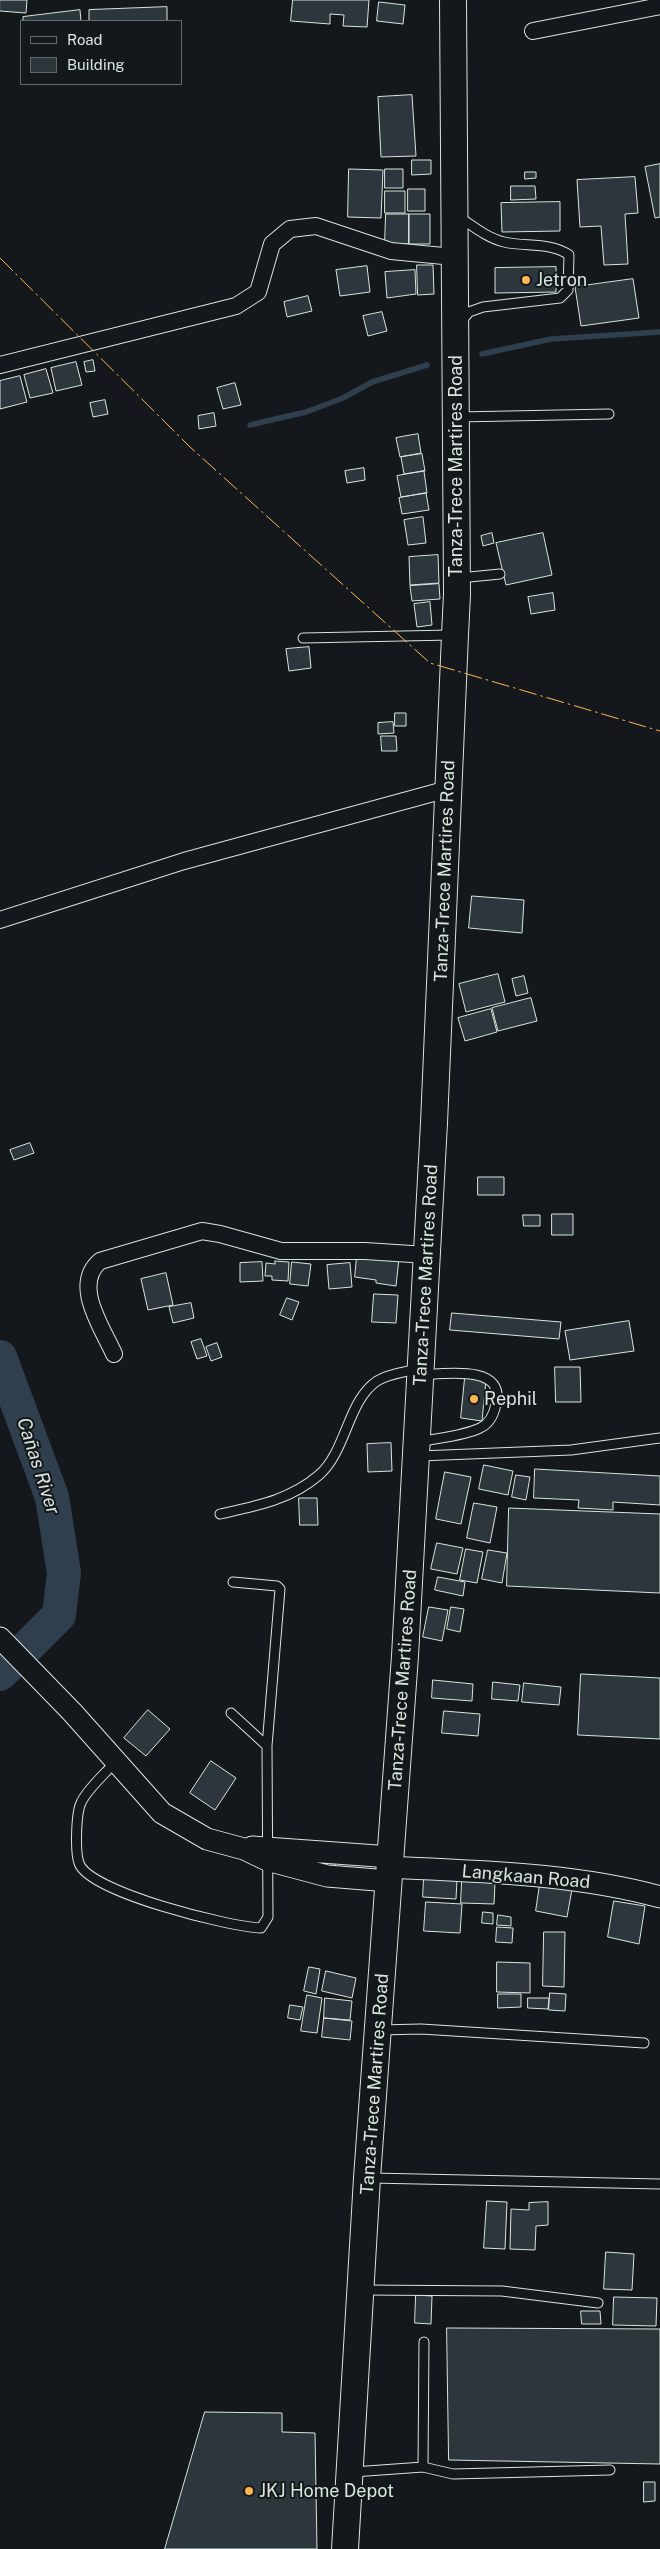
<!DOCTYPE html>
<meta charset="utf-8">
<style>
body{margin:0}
#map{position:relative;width:660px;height:2549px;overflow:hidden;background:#14181c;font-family:"Public Sans",sans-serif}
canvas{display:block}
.legend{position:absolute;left:20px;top:20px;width:162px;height:65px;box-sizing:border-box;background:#14181c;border:1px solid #626a69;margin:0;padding:6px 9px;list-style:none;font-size:15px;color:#d8e6dc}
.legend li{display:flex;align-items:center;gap:10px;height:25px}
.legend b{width:25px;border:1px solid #626a69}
</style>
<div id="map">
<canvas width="660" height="2549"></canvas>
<ul class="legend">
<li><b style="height:6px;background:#14181c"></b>Road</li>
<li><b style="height:14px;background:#2c363c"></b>Building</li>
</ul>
</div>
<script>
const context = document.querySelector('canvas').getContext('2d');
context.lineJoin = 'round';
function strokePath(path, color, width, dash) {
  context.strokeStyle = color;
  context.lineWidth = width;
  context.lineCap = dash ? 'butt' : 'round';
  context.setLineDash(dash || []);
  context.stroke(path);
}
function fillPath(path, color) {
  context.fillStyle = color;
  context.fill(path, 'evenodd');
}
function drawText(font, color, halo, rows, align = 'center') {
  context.font = font + ' "Public Sans",sans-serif';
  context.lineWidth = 4;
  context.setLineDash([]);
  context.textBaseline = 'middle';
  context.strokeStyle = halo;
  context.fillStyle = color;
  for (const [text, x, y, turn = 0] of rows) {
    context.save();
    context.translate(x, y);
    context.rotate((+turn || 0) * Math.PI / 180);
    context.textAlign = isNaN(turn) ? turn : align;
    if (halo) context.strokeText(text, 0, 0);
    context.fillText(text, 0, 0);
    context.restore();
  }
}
strokePath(new Path2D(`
 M482 354 551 339 660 332
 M250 425 306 412 343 398 372 382 427 365`), '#2f3f4d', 5.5);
strokePath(new Path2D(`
 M0 1357 52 1497 64 1573 59 1615 0 1674`), '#2f3f4d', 34);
const building = new Path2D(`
 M0 0H27L26 13 0 11Z
 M293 0H369L367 27 343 26 344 15 330 14V24L291 21Z
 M379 2 405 5 403 24 377 21Z
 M167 7V21H89V10Z
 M80 10 81 21H23V17Z
 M412 95 416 156 381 157 378 97Z
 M412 160H431V174L412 175Z
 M660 164V217L655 218 645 167Z
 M349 169 383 170 381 218 348 217Z
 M385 169H403V188H385Z
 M525 172H536V178L525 179Z
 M635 177 638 213 625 214 628 264 604 265 601 226 580 227 577 180Z
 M511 186H535L536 199 511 200Z
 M408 189H425V211H408Z
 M385 191H405V213H385Z
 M560 202V231L502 232 501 203Z
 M386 214H409V244L385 243Z
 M409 214H430V244H409Z
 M417 265H433L434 294 418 295Z
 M367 266 370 292 340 296 336 270Z
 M556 267V292L495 293V268Z
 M415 270 416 294 387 298 385 272Z
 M633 279 639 318 581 326 575 287Z
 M308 296 312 311 287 317 284 302Z
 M382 312 387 331 368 336 363 316Z
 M93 360 95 371 86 372 84 362Z
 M76 362 82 385 56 391 51 368Z
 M46 369 53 393 30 398 24 375Z
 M20 376 27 402 0 409V381Z
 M235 383 241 405 223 409 217 388Z
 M105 400 108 414 93 417 90 403Z
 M214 413 216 426 199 429 198 416Z
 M418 434 421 453 400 457 396 438Z
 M422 454 425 471 404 474 401 457Z
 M364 468 365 480 347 483 345 471Z
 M424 471 427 493 401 497 397 476Z
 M426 493 429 510 402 514 399 498Z
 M423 517 426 543 408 545 404 520Z
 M492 533 494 543 483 546 481 536Z
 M543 533 552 575 506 585 496 543Z
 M438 555 439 583 410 585 409 557Z
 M439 584 440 599 412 601 410 586Z
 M553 593 555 610 531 614 528 597Z
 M430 602 432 625 417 627 414 604Z
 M309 647 311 668 289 671 286 649Z
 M395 713H406V726H395Z
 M393 722 394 733 378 734V723Z
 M381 736H396L397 751H382Z
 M472 896 524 900 522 933 469 928Z
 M498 974 505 1002 466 1012 459 984Z
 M524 976 528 993 516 996 512 979Z
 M531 998 537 1021 498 1031 492 1008Z
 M491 1009 497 1032 465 1041 458 1018Z
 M30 1143 34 1153 14 1160 10 1150Z
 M478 1177H504V1195H478Z
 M552 1214H573V1235H552Z
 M523 1215H540V1226H524Z
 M357 1257 399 1258 396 1286 376 1283V1280L355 1277Z
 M275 1261 289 1262 288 1281 272 1280V1276H265L266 1263 275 1264Z
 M262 1262 263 1281 240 1282V1263Z
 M292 1262 311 1264 308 1286 290 1284Z
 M350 1263 352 1287 329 1289 327 1265Z
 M166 1273 173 1305 148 1310 141 1279Z
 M374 1294 398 1295 396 1323 372 1322Z
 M287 1298 299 1302 292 1320 280 1315Z
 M191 1303 194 1318 173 1323 169 1307Z
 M452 1313 561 1322 559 1339 450 1330Z
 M629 1321 634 1351 570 1360 565 1331Z
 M201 1339 207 1356 197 1359 191 1342Z
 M217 1343 222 1357 211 1361 206 1347Z
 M555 1367H580L581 1402H556Z
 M465 1378 486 1380 482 1421 461 1418Z
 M391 1443 392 1471 368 1472 367 1444Z
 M484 1465 513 1471 508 1495 479 1489Z
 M535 1469 660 1476V1505L613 1502V1510L578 1508 579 1500 534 1498Z
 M445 1472 471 1477 461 1524 436 1519Z
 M516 1475 530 1477 526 1500 512 1497Z
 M299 1498H317L318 1525H300Z
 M474 1503 497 1507 490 1543 467 1538Z
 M509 1508 660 1514V1593L507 1586Z
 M437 1543 463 1548 457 1574 431 1569Z
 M466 1549 483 1552 477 1583 460 1580Z
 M488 1550 507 1553 502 1583 482 1579Z
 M438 1577 465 1582 463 1596 435 1590Z
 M429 1607 448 1610 442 1641 423 1637Z
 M451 1607 464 1609 460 1632 447 1629Z
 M581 1674 660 1678V1739L578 1735Z
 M433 1680 473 1684 472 1701 432 1698Z
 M493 1682 520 1685 518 1701 492 1699Z
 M524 1683 561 1687 559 1705 522 1702Z
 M148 1710 170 1729 146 1756 124 1738Z
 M444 1711 480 1714 478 1736 442 1733Z
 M211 1761 236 1778 215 1810 190 1793Z
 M323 1858H335V1870H323Z
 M424 1878 457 1880 456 1899 423 1897Z
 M462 1881 495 1883 494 1904 461 1903Z
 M540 1884 572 1889 567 1917 536 1911Z
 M614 1901 645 1906 639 1944 608 1937Z
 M426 1902 462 1904 460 1933 424 1931Z
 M483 1912 493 1913V1924L482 1923Z
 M498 1915 511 1917V1926L497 1925Z
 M497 1927 513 1928 512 1943 496 1942Z
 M544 1932H565L564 1987 543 1986Z
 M497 1962 530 1963V1993L497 1992Z
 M309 1967 320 1969 316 1994 304 1991Z
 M326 1971 356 1978 352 1998 322 1991Z
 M550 1993 566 1994 565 2011 549 2010Z
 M498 1994H521V2007L498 2008Z
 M307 1995 322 1998 317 2033 301 2031Z
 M325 1998 352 2001 350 2020 324 2018Z
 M528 1998H549L548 2009 528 2008Z
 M290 2005 303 2007 300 2020 288 2018Z
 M324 2018 352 2021 350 2040 322 2037Z
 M487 2201 507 2202 505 2249 484 2248Z
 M548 2202V2225L536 2226 535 2250 510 2249 511 2209 529 2210V2203Z
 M606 2252 634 2254 632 2290 604 2289Z
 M416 2295 432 2296 431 2324 415 2323Z
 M614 2297 657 2298 656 2326 613 2325Z
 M581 2311H600L601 2324H582Z
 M447 2328 660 2329V2464L449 2460Z
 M205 2412 282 2413V2432L315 2433 317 2549H165Z
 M644 2482H655V2501L644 2502Z`);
fillPath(building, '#2c363c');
strokePath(building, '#d8e6dc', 1);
const service = new Path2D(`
 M459 217C473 226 487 238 504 242 525 247 551 242 569 255L568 290 560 298 483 307 469 312 461 322
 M458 417 609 414
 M459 578 500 574
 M303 638 452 635
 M419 1442C437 1438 464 1436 480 1428 489 1424 494 1414 496 1404 506 1364 444 1374 421 1375
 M419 1456 571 1450 660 1438
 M220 1514C256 1506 290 1500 319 1475 346 1452 348 1400 377 1381 388 1374 405 1372 418 1369
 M231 1713 267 1746
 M115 1762C106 1773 86 1790 81 1803 76 1813 75 1852 79 1863 88 1892 230 1927 261 1928L268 1917 267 1746 280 1589 277 1586 233 1582
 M379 2030 421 2029 644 2043
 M370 2178 660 2184
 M363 2290 502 2291 598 2303
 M423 2467 453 2474 610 2470
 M353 2472 423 2467 424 2342`);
const minor = new Path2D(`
 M533 31 660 6
 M0 365 236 306 258 292 272 244 290 229 316 226 391 251 454 257
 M0 920 184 861 448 789
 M114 1354C102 1327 72 1285 100 1261L202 1231 220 1234 281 1251H365L427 1255`);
const tertiary = new Path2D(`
 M0 1638 72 1712 162 1813 207 1839 244 1849 267 1860 327 1876 389 1881
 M252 1847 391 1857
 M390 1867C480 1872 573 1873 660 1897`);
const primary = new Path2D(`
 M345 2549 367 2178 405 1656 434 1123 455 635 457 594 453 0`);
strokePath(service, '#d8e6dc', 11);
strokePath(minor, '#d8e6dc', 18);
strokePath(tertiary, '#d8e6dc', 23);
strokePath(primary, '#d8e6dc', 28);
strokePath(service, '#14181c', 9);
strokePath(minor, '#14181c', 16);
strokePath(tertiary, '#14181c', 21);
strokePath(primary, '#14181c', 26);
strokePath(new Path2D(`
 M0 258 190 447 430 663 660 731`), '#ffb74d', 1, [18, 4, 2.5, 4]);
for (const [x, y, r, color] of [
 [526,280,5,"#ffb74d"],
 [474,1399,5,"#ffb74d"],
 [249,2491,5,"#ffb74d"]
]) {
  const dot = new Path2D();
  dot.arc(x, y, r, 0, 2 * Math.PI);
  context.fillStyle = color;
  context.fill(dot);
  strokePath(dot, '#14181c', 2);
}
drawText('18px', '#d8e6dc', '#14181c', [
 ["Jetron",536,280],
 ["Rephil",484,1399],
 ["JKJ Home Depot",259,2491]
], 'left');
drawText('18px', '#d8e6dc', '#14181c', [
 ["Tanza-Trece Martires Road",456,466,-90],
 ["Tanza-Trece Martires Road",445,871,-88],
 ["Tanza-Trece Martires Road",426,1275,-87],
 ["Tanza-Trece Martires Road",403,1680,-86],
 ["Langkaan Road",526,1877,5],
 ["Tanza-Trece Martires Road",375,2084,-86]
]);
drawText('italic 19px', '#d8e6dc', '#14181c', [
 ["Cañas River",38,1466,72]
]);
</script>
